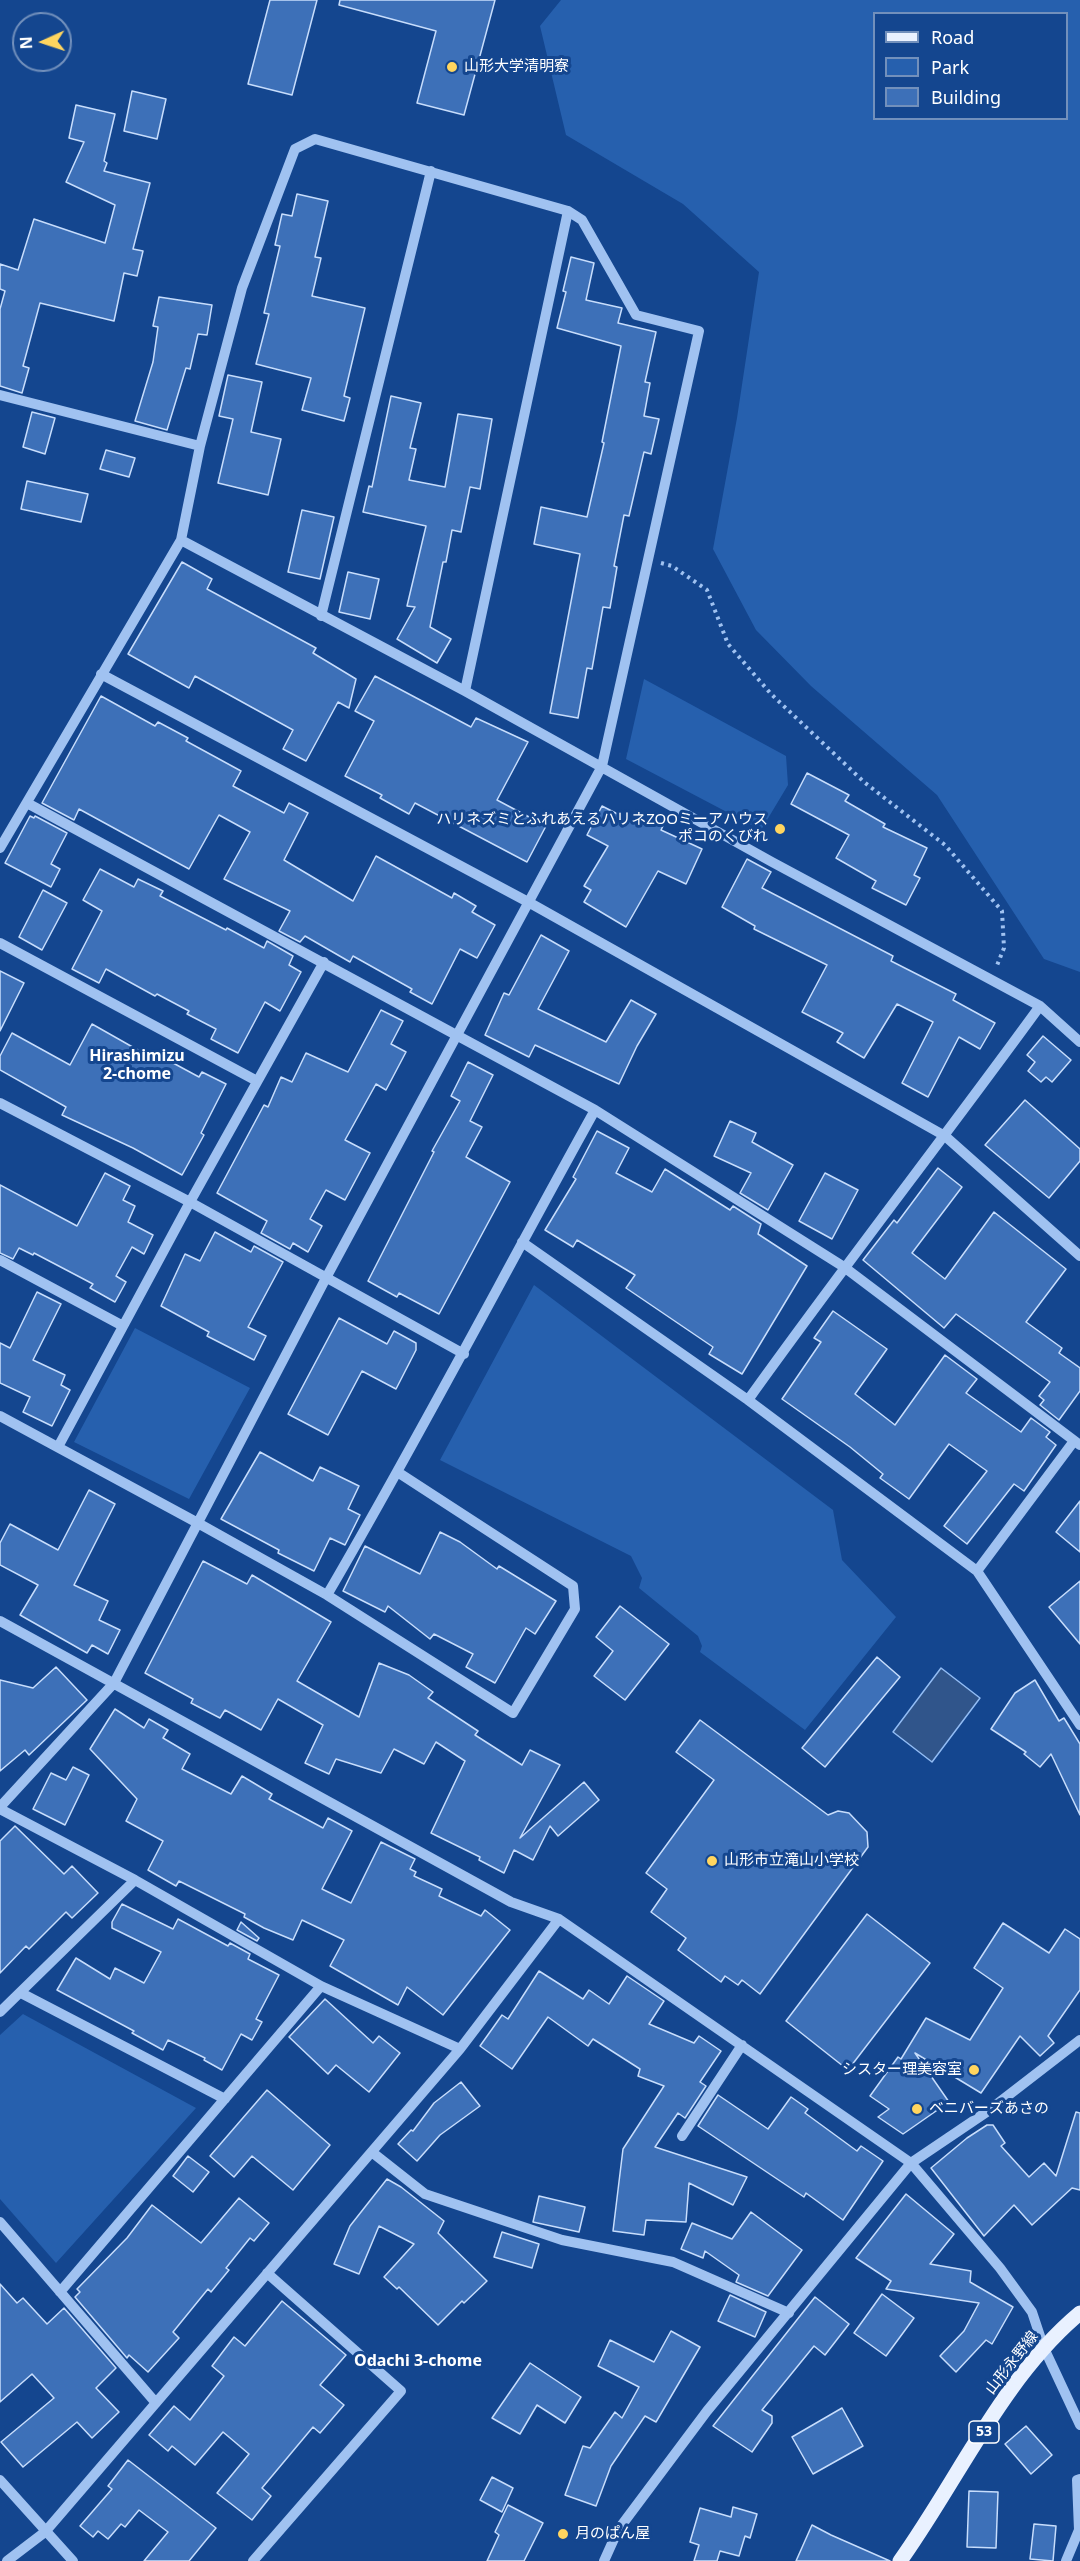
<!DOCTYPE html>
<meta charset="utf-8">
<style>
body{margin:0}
#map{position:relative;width:1080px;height:2561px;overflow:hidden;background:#14468f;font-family:"Noto Sans",sans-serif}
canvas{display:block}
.legend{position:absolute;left:873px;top:12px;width:195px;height:108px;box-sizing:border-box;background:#14468f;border:2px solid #7290bc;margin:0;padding:8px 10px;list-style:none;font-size:18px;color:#fff}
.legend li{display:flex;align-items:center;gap:12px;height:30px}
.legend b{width:30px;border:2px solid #7290bc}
.north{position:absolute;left:12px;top:12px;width:60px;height:60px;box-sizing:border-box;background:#14468f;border:2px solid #7290bc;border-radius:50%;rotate:267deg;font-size:16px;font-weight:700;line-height:24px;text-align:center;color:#fff}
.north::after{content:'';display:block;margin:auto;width:21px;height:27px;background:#ffd55f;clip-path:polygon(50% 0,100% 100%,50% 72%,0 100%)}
</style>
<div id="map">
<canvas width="1080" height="2561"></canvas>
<ul class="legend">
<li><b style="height:8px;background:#e9f1ff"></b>Road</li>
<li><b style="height:16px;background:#2660ae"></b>Park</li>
<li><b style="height:16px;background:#3d70b8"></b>Building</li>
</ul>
<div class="north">N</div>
</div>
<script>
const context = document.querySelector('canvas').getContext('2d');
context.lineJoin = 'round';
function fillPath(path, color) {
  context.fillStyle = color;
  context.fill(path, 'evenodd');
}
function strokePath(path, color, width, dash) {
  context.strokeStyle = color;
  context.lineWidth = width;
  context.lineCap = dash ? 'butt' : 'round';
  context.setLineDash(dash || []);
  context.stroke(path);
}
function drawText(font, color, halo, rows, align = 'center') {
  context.font = font + ' "Noto Sans","Noto Sans JP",sans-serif';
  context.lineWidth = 6;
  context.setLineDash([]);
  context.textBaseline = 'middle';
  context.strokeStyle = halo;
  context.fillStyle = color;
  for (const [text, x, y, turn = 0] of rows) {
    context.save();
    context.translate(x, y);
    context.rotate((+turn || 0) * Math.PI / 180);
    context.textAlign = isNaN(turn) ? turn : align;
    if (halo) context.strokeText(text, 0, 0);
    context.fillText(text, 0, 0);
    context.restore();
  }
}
fillPath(new Path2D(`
 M561 0H1080V972L1044 959 937 795 811 686 756 630 713 549 737 418 759 272 683 204 566 135 540 26ZM874 14H1066V118H874Z
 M644 679 786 756 788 785 761 830 626 759Z
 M534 1285 833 1510 842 1560 896 1617 805 1730 700 1652 702 1646 698 1636 639 1588 642 1578 631 1556 440 1460Z
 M135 1328 250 1388 189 1499 74 1442Z
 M23 2014 196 2108 56 2263 0 2199V2035Z`), '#2660ae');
const water = new Path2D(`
 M941 1668 980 1698 932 1762 893 1732Z`);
fillPath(water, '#30558b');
strokePath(water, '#92bcf4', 1.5);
const building = new Path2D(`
 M270 0H317L292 95 248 84Z
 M340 0H495L464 115 417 103 436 31 339 5Z
 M132 91 166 99 157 139 124 131Z
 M76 105 115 114 104 161 107 163 104 171 150 183 133 249 143 251 137 276 124 273 114 321 40 303 23 366 29 368 22 393 0 386V309L5 291 0 289V264L18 270 34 219 105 243 115 205 66 182 84 142 69 138Z
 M297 194 328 201 315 257 321 258 312 296 365 308 344 396 350 398 344 421 302 410 311 378 256 364 269 314 264 313 280 246 275 245 282 214 292 216Z
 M571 257 594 263 586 300 622 308 618 323 656 332 645 382 650 383 644 416 659 419 651 454 644 452 629 516 624 515 614 566 617 567 610 608 603 607 592 669 587 668 578 718 550 713 580 554 534 544 541 507 587 517 604 443 602 442 621 346 557 328 566 292 563 291Z
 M159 297 212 305 207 335 198 334 190 369 186 368 167 430 135 421 153 362 158 327 153 326Z
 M228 375 262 382 251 432 281 439 268 495 218 483 233 419 219 416Z
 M391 396 421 403 410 448 416 449 409 480 445 487 458 414 492 419 480 489 470 487 461 532 452 530 446 562H443L430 627 451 639 437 663 397 639 415 607 407 606 426 526 363 512 369 486 372 487Z
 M32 412 55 418 45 454 23 447Z
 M106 450 135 458 129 477 100 469Z
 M27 481 88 494 81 522 21 509Z
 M302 510 334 517 320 579 288 572Z
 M182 562 212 579 207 589 316 648 313 653 356 679 349 708 338 702 306 761 283 749 293 730 195 676 189 688 128 654Z
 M348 572 379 579 370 619 339 612Z
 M375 676 471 727 476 718 528 742 497 800 546 826 527 862 415 803 409 814 380 798 382 795 345 776 374 721 355 711Z
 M101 696 155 726 158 722 188 738 186 741 241 771 233 786 284 813 289 803 308 813 284 860 353 901 376 856 452 898 454 893 476 906 472 912 495 925 477 958 460 949 432 1004 410 992 412 989 353 956 350 962 305 936 300 942 279 931 290 911 224 879 250 832 219 815 189 869 79 809 74 820 42 803Z
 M807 773 849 795 845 801 885 824 883 827 927 848 914 875 920 878 906 905 872 888 876 881 836 858 849 835 791 804Z
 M602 806 635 823 640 813 663 826 661 830 702 849 686 884 658 871 626 927 584 902 591 890 584 886 608 846 587 835Z
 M30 816 34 818 35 816 67 833 51 864 60 869 51 887 5 863Z
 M747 859 771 872 762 888 893 956 891 961 956 994 953 1000 995 1023 980 1049 959 1037 928 1097 902 1083 933 1022 897 1004 864 1058 837 1042 843 1033 802 1012 827 965 754 929 755 926 722 907Z
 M100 869 134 887 138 879 163 891 160 896 226 930 227 928 264 948 267 941 293 956 289 965 301 972 280 1011 265 1002 238 1053 211 1039 216 1029 187 1014 189 1011 157 994 155 996 106 969 99 983 72 969 102 911 83 900Z
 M43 890 67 903 42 950 19 937Z
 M541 935 569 951 538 1009 606 1042 631 1000 656 1014 637 1046 619 1084 535 1045 529 1057 485 1035 504 993 509 995Z
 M0 971 24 983 0 1031Z
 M381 1010 403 1021 391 1044 406 1052 386 1090 376 1084 345 1140 370 1153 345 1200 326 1190 310 1219 322 1226 308 1252 293 1243 290 1249 261 1233 267 1221 217 1193 264 1105 268 1107 281 1077 292 1082 306 1053 348 1072Z
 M92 1024 159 1062 162 1057 199 1077 202 1072 226 1084 201 1133 204 1135 182 1175 133 1148 62 1115 66 1107 0 1070V1056L12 1033 70 1065Z
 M1043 1036 1071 1060 1052 1082 1046 1077 1041 1082 1028 1071 1035 1062 1027 1055Z
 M468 1062 493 1075 470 1121 482 1127 466 1157 510 1182 439 1314 399 1293 397 1297 368 1281 434 1152 432 1151 460 1101 451 1096Z
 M1025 1100 1080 1149V1161L1049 1198 985 1145Z
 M730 1121 756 1133 752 1142 793 1165 768 1210 740 1193 751 1173 714 1156Z
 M597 1131 629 1148 616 1173 652 1192 665 1169 730 1210 733 1206 761 1224 758 1234 807 1266 742 1374 709 1354 713 1347 626 1288 635 1275 577 1240 573 1247 545 1230 576 1179 573 1177Z
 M938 1168 962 1187 912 1253 945 1279 994 1212 1066 1269 1026 1322 1062 1348 1059 1353 1080 1368V1391L1059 1420 1040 1405 1044 1400 1039 1396 1050 1382 956 1314 944 1328 863 1260 894 1220 897 1223Z
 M105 1173 130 1186 123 1200 135 1206 128 1222 153 1235 144 1254 132 1247 116 1276 126 1282 115 1302 90 1288 93 1284 34 1253 33 1255 19 1248 13 1259 0 1253V1185L77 1226Z
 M825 1173 858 1190 832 1239 799 1221Z
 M215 1232 251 1252 254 1246 283 1262 248 1327 266 1336 254 1360 207 1336 209 1332 161 1306 185 1254 200 1261Z
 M37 1292 61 1304 33 1360 65 1375 61 1385 70 1390 52 1426 23 1412 30 1397 0 1383V1343L10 1348Z
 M833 1311 887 1349 855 1394 895 1425 945 1355 977 1379 966 1393 1021 1432 1031 1418 1050 1432 1046 1437 1056 1445 1024 1491 1014 1484 967 1544 944 1526 987 1471 949 1444 909 1499 880 1478 883 1474 850 1447 782 1399 821 1342 814 1338Z
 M339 1318 387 1344 394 1331 416 1343V1350L396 1389 362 1371 328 1435 288 1414Z
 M260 1452 313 1481 320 1467 359 1486 348 1509 360 1515 345 1545 330 1538 314 1571 278 1553 279 1550 221 1519Z
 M89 1490 115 1504 74 1585 108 1601 99 1620 120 1630 108 1654 92 1645 87 1653 20 1615 38 1585 0 1565V1543L10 1524 58 1550Z
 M1080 1501V1552L1056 1532Z
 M440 1532 460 1542 497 1569 499 1566 556 1601 535 1634 526 1628 495 1683 466 1667 473 1654 434 1634 430 1639 388 1606 385 1612 343 1591 365 1546 420 1574Z
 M203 1561 247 1584 252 1575 331 1622 297 1681 359 1717 379 1663 409 1675 433 1692 428 1698 478 1731 475 1735 522 1765 530 1750 560 1765 520 1838 584 1782 599 1800 558 1836 550 1826 533 1860 514 1850 504 1873 479 1860 480 1857 431 1833 465 1761 436 1742 424 1764 394 1749 381 1773 336 1759 329 1774 305 1763 323 1725 278 1699 261 1730 225 1710 220 1718 191 1703 193 1699 145 1673Z
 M1080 1581V1644L1049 1607Z
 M620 1606 669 1644 625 1700 594 1676 613 1651 596 1637Z
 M877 1657 900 1677 825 1767 802 1748Z
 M56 1667 87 1700 29 1755 25 1750 0 1771V1680L33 1688Z
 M1035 1680 1059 1721 1064 1718 1080 1744V1815L1051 1754 1040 1767 1024 1754 1026 1752 991 1729 1015 1693Z
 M115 1709 144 1728 149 1719 168 1730 163 1738 190 1754 182 1769 231 1794 242 1776 272 1794 269 1799 323 1828 328 1818 352 1831 322 1889 351 1903 381 1842 415 1859 410 1869 416 1872 414 1876 442 1889 439 1896 481 1916 485 1910 510 1930 443 2015 407 1987 398 2005 330 1966 344 1940 302 1920 293 1940 264 1928 244 1917 245 1914 179 1881 176 1886 148 1870 163 1841 126 1821 137 1799 90 1749Z
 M700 1720 828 1815 838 1811 849 1813 867 1832 868 1847 760 1994 742 1980 738 1985 725 1976 721 1982 678 1950 686 1938 651 1912 667 1889 646 1873 714 1780 676 1752Z
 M73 1767 89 1775 65 1825 33 1809 51 1773 66 1780Z
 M15 1826 64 1874 72 1866 98 1893 72 1918 66 1912 29 1949 26 1946 0 1973V1841Z
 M122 1904 173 1929 178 1919 228 1946 230 1943 250 1954 248 1959 279 1975 256 2019 262 2022 252 2040 241 2034 222 2070 204 2060 205 2058 168 2040 163 2050 132 2033 134 2031 57 1990 76 1958 110 1979 115 1968 144 1983 161 1952 112 1928V1922Z
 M867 1914 930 1963 848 2070 786 2021Z
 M241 1922 259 1938 257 1941 237 1930Z
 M1003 1923 1049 1953 1065 1929 1080 1939V1990L1048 2036 1054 2043 1040 2056 1020 2036 981 2093 915 2053 949 2102 903 2134 878 2117 889 2109 870 2096 898 2057 901 2059 926 2018 970 2040 1003 1988 974 1968Z
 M539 1971 583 1999 589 1990 609 2004 627 1976 664 2001 649 2024 694 2043 699 2036 721 2051 700 2082 706 2086 685 2118 678 2113 655 2147 747 2177 733 2205 689 2183 686 2222 646 2220 644 2235 613 2231 623 2149 664 2086 638 2076 640 2069 593 2039 588 2046 548 2017 512 2069 480 2046 502 2015 508 2019Z
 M325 1999 373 2043 379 2036 400 2053 369 2092 336 2065 328 2074 289 2037Z
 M461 2082 480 2106 440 2135 417 2161 398 2144 411 2130 413 2131 434 2103Z
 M267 2090 330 2145 293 2190 252 2156 234 2177 210 2156Z
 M718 2095 768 2129 791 2097 808 2109 805 2113 857 2151 861 2146 883 2161 843 2220 806 2193 804 2197 698 2126Z
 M1076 2112 1080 2113V2190L1072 2188 1032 2225 1014 2205 984 2236 931 2168 967 2138 987 2125H993L1005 2143 1001 2146 1029 2177 1044 2163 1056 2176Z
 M188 2156 209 2172 193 2192 173 2176Z
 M387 2179 401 2187 444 2221 438 2233 487 2281 464 2303 462 2301 438 2325 399 2287 397 2289 384 2277 414 2244 379 2226 359 2274 334 2264 350 2226Z
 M906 2194 954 2234 930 2264 971 2271 970 2282 1013 2307 992 2344 986 2340 956 2372 940 2356 964 2331 979 2303 886 2289 891 2281 856 2258Z
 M539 2196 585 2207 579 2232 533 2222Z
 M239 2198 269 2223 254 2241 250 2238 226 2268 229 2270 211 2292 208 2289 173 2332 179 2338 148 2372 129 2355 127 2358 75 2297 80 2292 77 2289 127 2238 152 2205 201 2243Z
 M751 2212 802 2250 768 2296 736 2282 739 2275 705 2251 703 2258 681 2249 692 2223 732 2239Z
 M502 2232 539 2244 532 2268 494 2257Z
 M0 2284 17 2303 23 2298 47 2324 64 2308 116 2368 96 2388 119 2412 92 2438 77 2422 23 2467 1 2442 54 2398 32 2374 0 2402Z
 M882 2294 914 2318 886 2356 854 2333Z
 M730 2295 766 2312 755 2337 718 2321Z
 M815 2297 849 2324 825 2355 814 2346 762 2410 772 2416V2423L752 2452 713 2426Z
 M282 2301 346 2355 320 2385 344 2405 320 2433 313 2427 262 2488 271 2496 252 2520 217 2493 249 2454 223 2432 195 2465 172 2446 168 2451 149 2435 174 2406 190 2420 224 2376 212 2366 234 2337 245 2346Z
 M671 2331 700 2347 656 2422 645 2416 611 2466 596 2506 565 2495 583 2446 590 2448 615 2412 622 2418 639 2387 598 2366 610 2340 654 2362Z
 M530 2363 581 2397 565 2423 537 2405 520 2434 492 2418Z
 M842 2408 863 2446 813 2474 792 2437Z
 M1026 2426 1052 2455 1031 2474 1005 2444Z
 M128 2460 216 2528 189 2561H144L168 2532 139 2510 125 2527 121 2524 108 2539 98 2531 93 2537 80 2526 112 2489 108 2486Z
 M492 2477 513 2488 502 2512 480 2500Z
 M969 2491 998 2492 996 2548 967 2547Z
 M508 2505 543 2523 524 2561H487L499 2535 495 2532Z
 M733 2507 757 2514 750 2538 745 2536 739 2556 720 2551 717 2561H694L699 2545 690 2542 700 2508 731 2517Z
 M1034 2524 1056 2526 1053 2561 1030 2559Z
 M812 2525 831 2535 890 2561H796Z`);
fillPath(building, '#3d70b8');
strokePath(building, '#c7ddfc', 1.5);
strokePath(new Path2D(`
 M661 563 672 566 707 590 728 644 771 694 864 782 945 845 1002 911 1004 948 996 968`), '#a0c2f1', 4, [3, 4.5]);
strokePath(new Path2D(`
 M0 395 200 446
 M181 540 465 691 772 862 1040 1006 1080 1042
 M321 616 431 171
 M101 674 530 903 945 1136 1080 1256
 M465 691 568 211
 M27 803 595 1110 844 1267 1080 1445
 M0 848 181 540 200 446 242 288 295 149 315 139 568 211 582 220 636 315 699 331 602 766 326 1278 114 1683 0 1807
 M0 943 257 1081
 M0 1103 190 1202 464 1354
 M522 1242 748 1400 977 1571 1074 1441
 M0 1260 123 1326
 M748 1400C843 1267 944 1138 1040 1006
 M0 1416 196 1522 327 1595 513 1713 575 1609 573 1586 399 1473
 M58 1447 190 1202 324 962
 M977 1571 1080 1725
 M327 1595C420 1436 505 1272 595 1110
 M0 1621 511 1902 559 1919 911 2163 1000 2268 1032 2312 1044 2348 1080 2425
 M0 1809 135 1880 321 1986 460 2049
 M21 1993 225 2099
 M0 2012 135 1880
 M682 2136 742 2045
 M373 2153 425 2194 562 2240 673 2262 789 2313
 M0 2222 156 2403
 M60 2292 321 1986
 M0 2480 73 2561
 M7 2561 45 2532 460 2049 559 1919
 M253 2561 401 2391 267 2273
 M604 2561 618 2530 707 2411 911 2163 988 2111 1080 2040
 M1066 2561 1079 2530 1077 2480 1080 2479`), '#a0c2f1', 10);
strokePath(new Path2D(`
 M900 2561C958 2480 1003 2377 1080 2313`), '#e9f1ff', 15);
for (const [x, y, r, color] of [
 [452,67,6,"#ffd55f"],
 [780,829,6,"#ffd55f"],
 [712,1861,6,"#ffd55f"],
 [974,2070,6,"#ffd55f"],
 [917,2109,6,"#ffd55f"],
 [563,2534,6,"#ffd55f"]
]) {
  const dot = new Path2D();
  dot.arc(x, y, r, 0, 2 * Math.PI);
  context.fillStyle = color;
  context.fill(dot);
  strokePath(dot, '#14468f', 2);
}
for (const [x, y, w] of [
 [984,2432,30]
]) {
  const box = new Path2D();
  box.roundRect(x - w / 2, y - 11, w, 22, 4.5);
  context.fillStyle = '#14468f';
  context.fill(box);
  strokePath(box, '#fff', 1.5);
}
drawText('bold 14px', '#fff', null, [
 ["53",984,2432]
]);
drawText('15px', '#fff', '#14468f', [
 ["山形大学清明寮",464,67],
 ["ハリネズミとふれあえるハリネZOOミーアハウス",768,820,"right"],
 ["ポコのくびれ",768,837,"right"],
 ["山形市立滝山小学校",724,1861],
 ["シスター理美容室",962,2070,"right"],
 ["ベニバーズあさの",929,2109],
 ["月のぱん屋",575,2534]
], 'left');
drawText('15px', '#fff', '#14468f', [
 ["山形永野線",1012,2363,-52]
]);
drawText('bold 16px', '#fff', '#14468f', [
 ["Hirashimizu",137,1056],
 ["2-chome",137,1074],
 ["Odachi 3-chome",418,2361]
]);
</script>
